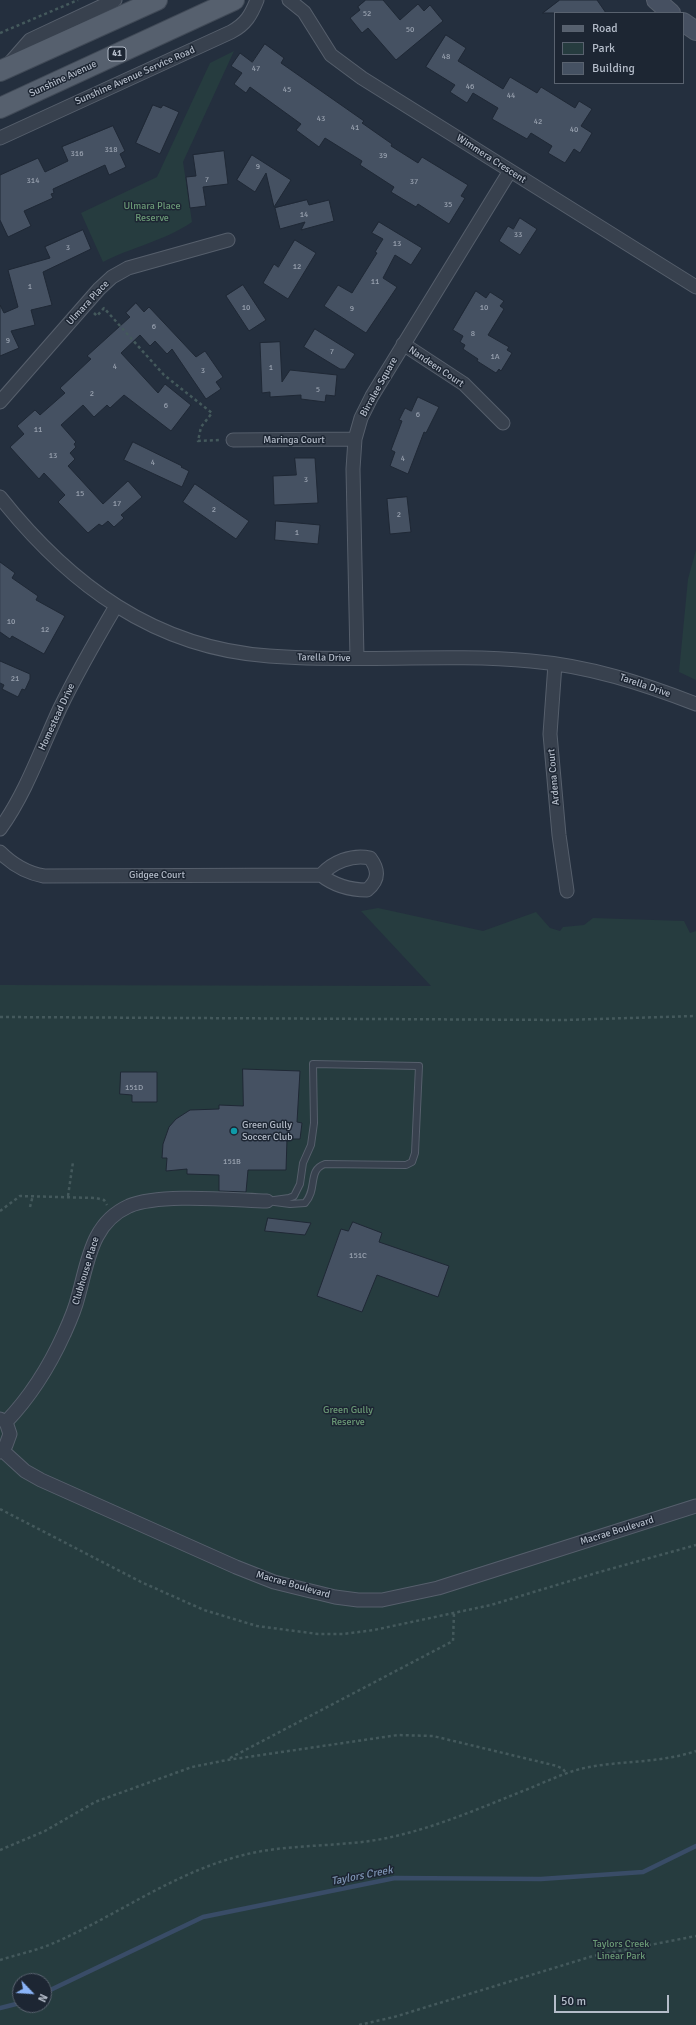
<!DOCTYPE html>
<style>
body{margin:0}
#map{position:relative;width:696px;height:2025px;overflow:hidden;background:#242f3e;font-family:Signika,sans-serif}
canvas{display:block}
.legend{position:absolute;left:554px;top:12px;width:130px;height:72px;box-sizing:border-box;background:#1d2633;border:1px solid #59626f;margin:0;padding:5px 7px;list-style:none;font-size:12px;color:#b4bcc9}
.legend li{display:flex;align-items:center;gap:8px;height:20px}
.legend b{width:20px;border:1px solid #59626f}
.north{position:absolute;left:12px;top:1973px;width:40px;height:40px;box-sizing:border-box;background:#1d2633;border:1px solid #59626f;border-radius:50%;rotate:115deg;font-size:11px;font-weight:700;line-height:16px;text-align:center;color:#b4bcc9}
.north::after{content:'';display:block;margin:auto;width:14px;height:18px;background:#8ab4f8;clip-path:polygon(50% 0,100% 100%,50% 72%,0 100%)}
.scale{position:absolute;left:554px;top:1995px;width:115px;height:18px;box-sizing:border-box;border:2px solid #b4bcc9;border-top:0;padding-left:5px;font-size:12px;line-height:14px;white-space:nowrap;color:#b4bcc9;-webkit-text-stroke:3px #1d2633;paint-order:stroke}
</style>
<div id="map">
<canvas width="696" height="2025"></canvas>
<ul class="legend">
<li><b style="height:5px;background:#56606e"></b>Road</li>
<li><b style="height:11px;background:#263c3f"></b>Park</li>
<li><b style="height:11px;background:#455162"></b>Building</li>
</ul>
<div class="north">N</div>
<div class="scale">50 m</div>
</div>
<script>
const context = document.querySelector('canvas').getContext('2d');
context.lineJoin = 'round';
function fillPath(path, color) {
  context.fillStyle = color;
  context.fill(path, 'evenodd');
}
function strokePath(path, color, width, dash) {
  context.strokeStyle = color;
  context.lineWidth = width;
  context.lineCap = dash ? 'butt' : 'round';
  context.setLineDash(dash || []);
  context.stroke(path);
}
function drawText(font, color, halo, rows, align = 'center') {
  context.font = font + ' Signika,sans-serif';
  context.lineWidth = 3;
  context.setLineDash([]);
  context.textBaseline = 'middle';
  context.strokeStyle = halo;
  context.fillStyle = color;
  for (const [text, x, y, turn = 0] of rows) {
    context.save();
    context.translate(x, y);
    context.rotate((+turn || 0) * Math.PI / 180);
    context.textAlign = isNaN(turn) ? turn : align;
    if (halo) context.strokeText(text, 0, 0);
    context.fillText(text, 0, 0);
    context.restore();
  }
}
fillPath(new Path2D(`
 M234 51 183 162 192 222C164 241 132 247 103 262L81 213 157 177 210 63Z
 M696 550V680L679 672 688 579Z
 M378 908 483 931 536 912 550 928 560 931 563 927 584 925 593 918 684 921 690 933 696 931V2025H0V985L431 986 361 911ZM20 1981H44V2005H20Z`), '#263c3f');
strokePath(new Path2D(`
 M44 1993 203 1917 395 1878 541 1879 643 1872 696 1846
 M0 2008 20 2003`), '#394c67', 4.5);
const building = new Path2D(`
 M366 0H383L400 20 418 4 424 11 430 5 443 21 396 60 368 28 362 33 350 18 360 10 358 7Z
 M560 0H597L606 13H543Z
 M446 35 466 48 458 61 503 89 510 77 537 93 541 87 575 108 579 101 592 109 581 126 592 133 580 153 574 149 565 163 548 153 552 146 531 133 527 139 492 119 498 108 473 93 467 103 450 92 455 85 426 67Z
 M265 44 284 58 281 63 364 121 362 123 392 144 391 146 418 163 422 157 468 185 461 196 465 198 449 224 418 204 416 207 391 192 394 187 360 165 362 161 325 138 319 147 296 130 301 124 250 87 246 93 234 84 242 73 231 66 240 53 252 62Z
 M153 105 161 108 163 105 179 112 160 154 136 143Z
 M113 126 125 151 120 154 126 167 109 175 105 165 53 189 54 193 51 194 53 198 24 211 31 226 8 237 0 220V175L38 158 45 172 68 161 62 147Z
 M224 151 228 184 203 187 206 206 190 208 186 177 196 176 193 155Z
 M252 155 291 180 274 207 266 173 255 192 237 180Z
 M307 200 309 205 329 200 334 221 301 230 305 222 280 229 275 208Z
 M520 218 537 229 520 255 499 241 508 226 513 229Z
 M379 222 422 248 411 265 395 255 383 278 397 287 366 333 324 306 338 285 352 293 377 253 375 252 383 239 372 233Z
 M83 230 91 249 43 272 52 305 31 310 35 325 11 331 19 348 0 356V305L4 313 18 307 8 270 50 258 45 247Z
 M295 240 316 253 288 299 263 283 274 264 278 267Z
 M243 285 266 320 249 331 226 296Z
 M476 291 486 298 490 292 504 301 500 306 504 309 488 335 509 347 507 350 512 353 501 371 499 369 496 373 477 361 478 359 463 349 465 345 460 342 463 336 453 330Z
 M136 303 144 312 149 307 196 357 205 351 223 377 216 382 221 389 206 399 172 349 167 354 155 341 150 346 140 335 121 353 158 393 165 384 191 405 171 431 124 395 110 408 107 405 94 417 83 405 61 425 76 442 74 444 76 447 70 453 75 459 68 466 103 504 128 481 142 497 121 515 124 518 114 527 108 521 102 526 99 524 88 533 58 502 65 495 44 473 39 479 10 447 24 434 17 426 35 410 40 415 65 393 60 388 91 359 87 356 130 317 126 313Z
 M315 329 355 354 345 369H340L304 347Z
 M280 342 282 382 290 370 337 375 335 396 326 395 325 402 301 399V395L270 397V392L262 393 260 343Z
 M418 397 439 407 426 433 424 432 408 474 390 466 395 452 391 450 402 421 399 420 405 408 411 411Z
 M133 442 182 466 181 467 189 471 182 487 124 460Z
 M295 458H315L318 503 274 505 273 476 296 475Z
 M195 484 249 521 236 539 183 502Z
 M407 497 411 532 390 534 387 499Z
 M276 521 320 525 318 544 275 540Z
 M0 562 15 573 12 578 38 596 36 600 65 616 44 654 12 636 10 639 0 632Z
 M0 661 30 674V679L25 690 22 689 18 697 2 689 4 685 0 683Z
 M243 1069 300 1071 297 1122 302 1123 300 1139H287L286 1170H248L246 1192 219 1191V1175L187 1174V1169L166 1171 167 1158H162L163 1144 169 1127 176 1119 190 1110 219 1109V1105L243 1106Z
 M121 1072H157V1102H132V1095L120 1094Z
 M268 1218 311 1223 305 1235 265 1231Z
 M353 1222 382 1233 379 1242 449 1266 438 1297 377 1275 362 1312 317 1296 341 1229 348 1231Z`);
fillPath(building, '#455162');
strokePath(building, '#1f2835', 1);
const lane = new Path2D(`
 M313 1064 419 1066 415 1153 412 1162 406 1165 325 1164C307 1170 318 1189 305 1203L290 1204 267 1201 289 1198 294 1196 300 1184 303 1163 311 1145 314 1123Z`);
const street = new Path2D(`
 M289 0 304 12 331 55 362 78 696 287
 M9 64 30 40 115 0
 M0 138 231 32C246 24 251 15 257 0
 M403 344 464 384 503 423
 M0 402 99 289 112 277 128 268 228 240
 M233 440 355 439
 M0 497C69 584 154 648 269 656 356 663 444 653 531 661 589 666 642 683 696 704
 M357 658 353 469 355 439 361 418 372 396 510 171
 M555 664 550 734 559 835 567 891
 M0 829C26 793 41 749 60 708 77 673 96 640 116 606
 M0 852C13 865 27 873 44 876L321 875C335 886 349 890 367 890 379 880 379 870 370 858 352 854 333 862 321 875
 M0 1419 6 1422 10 1434 6 1445 0 1452
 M6 1422C31 1396 49 1367 64 1334 69 1323 75 1310 78 1297 88 1262 91 1223 129 1206 160 1193 232 1200 267 1201
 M2 1450 25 1471 41 1480 236 1567 274 1582 335 1597 358 1600H382L438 1588 696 1506`);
const secondary = new Path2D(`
 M656 0 671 13
 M683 22 696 31`);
const primary = new Path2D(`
 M0 71 157 0
 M0 108 234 0`);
strokePath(lane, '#565f6c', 8);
strokePath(street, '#565f6c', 15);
strokePath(secondary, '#565f6c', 20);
strokePath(primary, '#414a57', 22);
strokePath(new Path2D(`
 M0 33 78 0
 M94 313 97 316 104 308 164 375 212 413 201 427 198 441 220 440
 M0 1017 564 1020 696 1016
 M68 1196 73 1162
 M30 1207 33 1195
 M0 1211 20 1196 96 1198 104 1200 107 1205
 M0 1509 141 1582 204 1610 257 1626 318 1634H343L374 1630 491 1605 596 1573 696 1545
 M230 1758 453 1641 454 1613
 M0 1850 45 1831 95 1802 192 1767 227 1760 398 1735 433 1736 557 1766 563 1769 567 1774
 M0 1960C19 1954 39 1950 56 1942 117 1915 171 1875 236 1857 284 1843 333 1848 382 1839 433 1829 480 1808 528 1789 545 1782 562 1774 580 1769 618 1760 658 1764 696 1751
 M359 2025 394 2017 593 1956 696 1936`), '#44595c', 2.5, [3, 3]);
strokePath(lane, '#38414e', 6);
strokePath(street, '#38414e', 13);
strokePath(secondary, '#465061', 18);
strokePath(primary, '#56606e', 20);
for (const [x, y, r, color] of [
 [234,1131,4,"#0f9aa8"]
]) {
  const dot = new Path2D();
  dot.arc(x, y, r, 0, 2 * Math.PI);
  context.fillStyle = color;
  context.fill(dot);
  strokePath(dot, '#1d2633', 1.5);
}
drawText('8px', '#98a1af', null, [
 ["52",367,14],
 ["50",410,30],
 ["48",446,57],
 ["47",256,69],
 ["46",470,87],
 ["45",287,90],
 ["44",511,96],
 ["43",321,119],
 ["42",538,122],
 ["41",355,128],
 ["40",574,130],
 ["318",111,150],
 ["316",77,154],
 ["39",383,156],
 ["9",258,167],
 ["7",207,180],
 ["314",33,181],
 ["37",414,182],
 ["35",448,205],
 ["14",304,215],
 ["33",518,235],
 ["13",397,244],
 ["3",68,248],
 ["12",297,267],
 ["11",375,282],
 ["1",30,287],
 ["10",246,308],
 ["10",484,308],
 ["9",352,309],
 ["6",154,327],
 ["8",473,334],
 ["9",8,341],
 ["7",332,352],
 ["1A",495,357],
 ["4",115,367],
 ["1",271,368],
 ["3",203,371],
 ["5",318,390],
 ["2",92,394],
 ["6",166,406],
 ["6",418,415],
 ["11",38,430],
 ["13",53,456],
 ["4",403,459],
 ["4",153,463],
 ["3",306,480],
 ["15",80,494],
 ["17",117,504],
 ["2",214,510],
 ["2",399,515],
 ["1",297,533],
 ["10",11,622],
 ["12",45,630],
 ["21",15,679],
 ["151D",134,1088],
 ["151B",232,1162],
 ["151C",358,1256]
]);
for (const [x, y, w] of [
 [117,54,18]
]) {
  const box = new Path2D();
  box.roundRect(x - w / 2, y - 7, w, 14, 3);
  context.fillStyle = '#1d2633';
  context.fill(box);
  strokePath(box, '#b4bcc9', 1);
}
drawText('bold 9px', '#b4bcc9', null, [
 ["41",117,54]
]);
drawText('10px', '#b4bcc9', '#1d2633', [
 ["Sunshine Avenue Service Road",135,76,-24],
 ["Sunshine Avenue",63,79,-25],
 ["Wimmera Crescent",491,159,33],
 ["Ulmara Place",88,303,-47],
 ["Nandeen Court",436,367,34],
 ["Birralee Square",379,387,-61],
 ["Maringa Court",294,440],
 ["Tarella Drive",324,658,1],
 ["Tarella Drive",645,686,19],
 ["Homestead Drive",57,717,-65],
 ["Ardena Court",554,777,-95],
 ["Gidgee Court",157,875],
 ["Clubhouse Place",86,1271,-73],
 ["Macrae Boulevard",617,1531,-17],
 ["Macrae Boulevard",293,1585,16]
]);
drawText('10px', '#6b9a76', '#1d2633', [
 ["Ulmara Place",152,206],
 ["Reserve",152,218],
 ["Green Gully",348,1410],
 ["Reserve",348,1422],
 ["Taylors Creek",621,1944],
 ["Linear Park",621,1956]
]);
drawText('10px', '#b4bcc9', '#1d2633', [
 ["Green Gully",242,1125],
 ["Soccer Club",242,1137]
], 'left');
drawText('italic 11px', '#7c92b1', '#1d2633', [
 ["Taylors Creek",362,1876,-11]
]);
</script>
